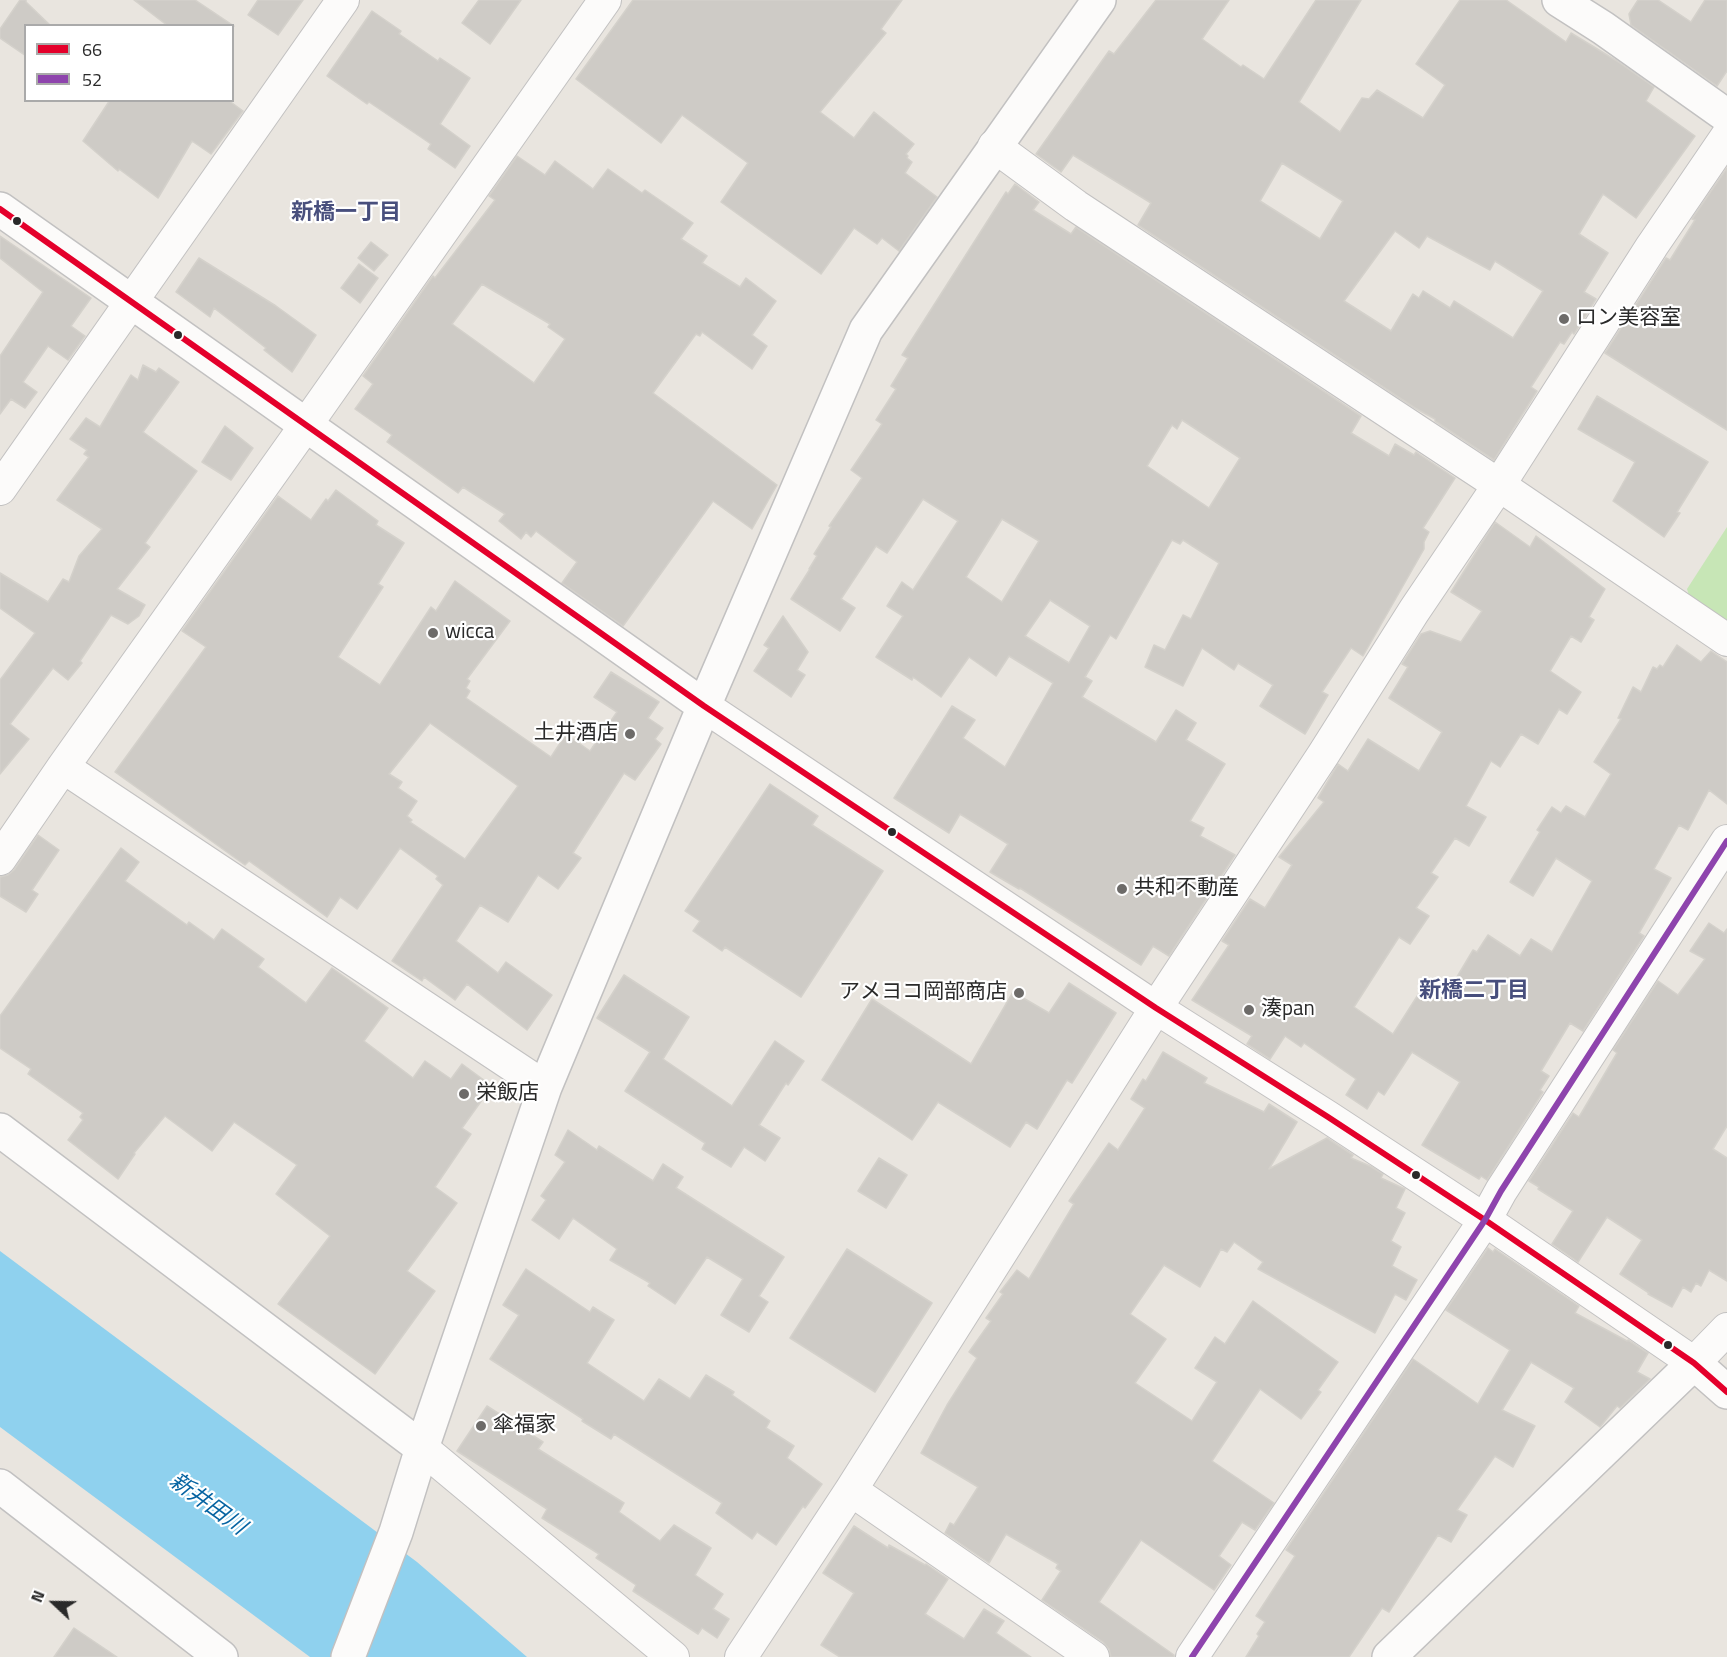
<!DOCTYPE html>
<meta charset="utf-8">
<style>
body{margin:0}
#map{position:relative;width:1727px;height:1657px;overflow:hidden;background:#e9e5df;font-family:"Titillium Web",sans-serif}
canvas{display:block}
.legend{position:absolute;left:24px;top:24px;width:210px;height:78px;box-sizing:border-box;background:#fff;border:2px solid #aaa;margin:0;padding:8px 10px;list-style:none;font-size:18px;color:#2a2a2a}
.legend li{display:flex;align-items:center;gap:12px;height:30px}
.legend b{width:30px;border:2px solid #aaa}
.north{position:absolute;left:24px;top:1573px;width:60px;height:60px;-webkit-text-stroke:4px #fff;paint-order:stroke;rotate:292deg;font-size:16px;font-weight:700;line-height:24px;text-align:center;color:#2a2a2a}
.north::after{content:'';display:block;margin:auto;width:21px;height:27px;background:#2a2a2a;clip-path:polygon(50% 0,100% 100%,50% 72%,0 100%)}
</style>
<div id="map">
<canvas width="1727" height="1657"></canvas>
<ul class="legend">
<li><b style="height:8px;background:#e4002b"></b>66</li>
<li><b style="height:8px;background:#8e44ad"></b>52</li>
</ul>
<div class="north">N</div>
</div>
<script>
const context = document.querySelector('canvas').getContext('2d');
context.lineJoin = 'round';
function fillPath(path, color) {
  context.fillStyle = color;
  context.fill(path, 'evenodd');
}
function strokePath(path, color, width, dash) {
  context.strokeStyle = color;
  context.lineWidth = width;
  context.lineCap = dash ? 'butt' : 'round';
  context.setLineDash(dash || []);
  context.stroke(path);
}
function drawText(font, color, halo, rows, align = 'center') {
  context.font = font + ' "Titillium Web","Noto Sans JP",sans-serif';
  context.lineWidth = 4.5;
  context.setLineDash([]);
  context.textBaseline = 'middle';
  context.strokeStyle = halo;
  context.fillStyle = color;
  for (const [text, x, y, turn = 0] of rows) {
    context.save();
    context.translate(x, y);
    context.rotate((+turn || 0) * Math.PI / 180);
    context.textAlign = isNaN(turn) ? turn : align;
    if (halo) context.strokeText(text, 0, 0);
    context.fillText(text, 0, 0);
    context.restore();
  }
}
fillPath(new Path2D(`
 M1727 527V633L1694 612 1687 589Z`), '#c7e6b6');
fillPath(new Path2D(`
 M0 1251 417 1562 527 1657H310L0 1427Z`), '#8fd1ee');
const building = new Path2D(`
 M20 0H26V2L51 26H26V56L0 38V29Z
 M134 0H195L234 26H168Z
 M258 0H303L278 35 248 15Z
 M479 0H521L490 44 462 23Z
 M633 0H902L881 29 886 33 820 112 854 138 874 112 914 144 906 154 908 156 907 158 912 162 905 173 937 197 899 251 882 238 877 244 854 228 821 274 721 202 748 163 682 115 661 143 576 79Z
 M1156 0H1229L1202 39 1241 67 1243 65 1264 79 1316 0H1361L1299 102 1340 132 1362 98 1369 99 1377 90 1423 118 1445 85 1416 64 1460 0H1506L1566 42 1571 33 1617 61 1654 87 1646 101 1695 136 1636 218 1603 194 1579 234 1608 253 1584 292 1596 299 1574 334 1572 332 1564 344 1560 342 1531 387 1537 391 1494 460 1435 421V419L1415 408 1138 225 1151 203 1073 155 1061 172 1036 154 1109 51 1114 54ZM1282 163 1343 201 1320 239 1260 201ZM1395 231 1419 248 1427 236 1490 270 1495 261 1543 291 1513 338 1454 301 1450 308 1423 291 1419 298 1413 294 1391 331 1344 301Z
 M1638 0H1658L1691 22 1705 0H1727V71L1717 86 1631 25 1629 14Z
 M372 11 401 31 399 34 438 61 440 58 470 78 440 124 470 146 455 168 428 149 431 144 369 102 367 104 327 76Z
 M110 100H228L243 111 211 154 192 141 158 198 119 169 118 171 83 141Z
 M517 156 545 175 555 161 593 189 608 169 642 193 645 190 693 223 681 239 707 256 702 263 740 287 746 278 776 301 752 335 767 346 752 369 702 332 700 336 696 334 653 393 777 485 752 529 713 501 623 626 562 583 577 562 536 531 531 537 526 532 521 539 499 521 505 514 463 487 458 493 387 442 392 435 355 409 373 384 363 376 433 276 435 278 495 200 489 196ZM482 284 550 324 548 327 565 339 534 383 452 324Z
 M1727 168V430L1605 353 1666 258 1670 260 1695 220 1692 219Z
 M1015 184 1039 202 1033 210 1071 234 1076 227 1361 416 1351 433 1389 456 1395 444 1414 455 1416 452 1455 478 1423 528 1429 532 1424 542V549L1363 656 1351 648 1322 692 1328 695 1305 734 1260 706 1273 685 1238 663 1234 670 1202 648 1183 686 1145 667 1154 645 1165 650 1183 615 1191 619 1219 563 1183 540 1180 544 1172 540 1116 639 1110 635 1085 677 1092 681 1082 697 1156 742 1176 710 1196 723 1186 740 1225 764 1190 821 1204 828 1200 836 1235 855 1169 956 1153 946 1141 965 1020 888 1019 889 990 872 1008 844 960 814 949 833 894 798 952 706 975 720 963 738 1005 767 1053 683 1009 656 996 676 969 657 941 697 913 677 912 680 876 657 903 616 887 606 902 582 913 590 958 521 923 499 887 553 876 546 841 599 855 608 840 631 791 599 810 569H809L817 556 814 554 831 527 829 526 862 478 851 470 882 424 876 420 896 389 891 386 908 358 902 355 1006 192 1008 194ZM1182 420 1240 458 1209 508 1147 466 1172 425 1177 429ZM1002 519 1039 541 1002 602 966 577ZM1050 600 1090 626 1069 663 1025 636Z
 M0 236 91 298 71 326 85 336 68 360 48 346 23 382 37 392 25 408 11 399 0 414V356L43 292 0 258Z
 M371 242 388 255 374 271 358 258Z
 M199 258 276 306 316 335 292 372 264 350 266 348 214 308 210 317 176 292Z
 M359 264 378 278 360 303 341 288Z
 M143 365 156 372 159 368 179 382 143 432 197 471 145 543 150 547 117 589 145 605 139 616 128 624 111 615 80 661 82 663 68 680 53 668 10 724 29 739 0 774V680L35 633 0 608V573L48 602 63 579 69 582 79 556 102 529 57 500 89 457 84 454 87 450 70 439 86 418 100 427 131 375 138 380Z
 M1597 396 1708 462 1677 512 1680 513 1664 537 1613 501 1635 462 1578 429Z
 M225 426 253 448 231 480 202 462Z
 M336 490 378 521 376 525 404 543 378 584 383 587 338 657 380 685 431 607 436 611 455 581 510 621 467 679 470 681 466 688 470 691 466 698 551 757 566 734 590 751 617 712 594 697 611 672 659 702 648 718 663 728 655 739 661 744 635 780 624 773 573 853 581 858 558 889 538 875 508 922 480 905 456 941 498 973 506 962 552 995 527 1030 467 984 455 1000 424 977 422 981 392 961 443 885 436 879 438 876 400 848 357 909 340 897 327 917 249 861 245 865 115 772 206 647 182 631 278 496 311 520 326 499 328 501ZM430 723 518 786 465 859 410 822 412 820 407 816 417 801 398 788 402 782 389 774Z
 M1495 522 1530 547 1536 536 1605 589 1589 617 1594 620 1581 642 1571 636 1550 671 1581 692 1567 714 1559 709 1538 744 1521 734 1500 767 1491 761 1466 806 1486 817 1469 846 1455 838 1431 873 1438 877 1416 908 1429 916 1410 944 1399 937 1354 1007 1393 1034 1423 987 1438 997 1446 984 1451 987 1473 950 1477 952 1488 935 1520 956 1531 939 1552 952 1592 881 1556 858 1533 896 1510 882 1540 832 1537 830 1552 807 1561 813 1566 806 1585 817 1611 774 1594 762 1621 719 1618 718 1633 687 1641 692 1653 667 1657 669 1660 665 1663 667 1677 645 1701 662 1711 651 1727 662V804L1709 790 1688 830 1679 825 1654 869 1671 878 1639 933 1644 936 1583 1031 1570 1023 1541 1071 1549 1076 1540 1090 1543 1092 1487 1180 1481 1176 1479 1179 1422 1145 1460 1082 1412 1052 1384 1095 1378 1091 1367 1109 1346 1095 1356 1079 1304 1043 1301 1047 1285 1036 1270 1059 1247 1044 1252 1036 1192 1000 1229 945 1222 941 1250 899 1265 908 1292 865 1279 857 1324 802 1318 798 1338 764 1348 771 1368 739 1419 771 1442 732 1389 698 1408 667 1402 664 1421 634 1430 631 1461 642 1482 611 1451 592Z
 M783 616 808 652 797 670 805 675 791 697 754 671 769 648 764 645Z
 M770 784 818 816 812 825 883 871 801 997 725 947 722 951 693 931 700 921 685 911Z
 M38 835 59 850 32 890 38 894 26 912 0 896V877L8 875 14 870Z
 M121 848 139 862 125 881 187 925 189 922 214 940 222 929 264 959 258 967 306 1003 332 968 388 1008 364 1041 413 1078 425 1061 451 1079 462 1064 492 1086 462 1128 471 1134 435 1187 457 1203 407 1271 435 1291 375 1374 278 1304 330 1236 276 1194 297 1165 234 1122 212 1151 165 1116 134 1153 135 1154 118 1179 68 1140 83 1120 80 1117 83 1113 28 1074 31 1069 0 1048V1016Z
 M1709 923 1724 933 1727 929V1126L1713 1149 1727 1158V1281L1709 1270 1701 1286 1696 1283 1691 1292 1683 1287 1672 1307 1648 1294 1649 1293 1620 1274 1642 1240 1607 1217 1578 1262 1552 1244 1573 1211 1538 1189 1539 1187 1529 1181 1573 1113 1579 1117 1617 1053 1613 1050 1658 981 1678 995 1705 959 1690 951Z
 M624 975 689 1017 663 1059 732 1106 775 1041 804 1061 788 1085 786 1083 759 1125 780 1138 765 1161 744 1147 731 1167 702 1149 705 1143 625 1091 650 1052 597 1018Z
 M1069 983 1116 1013 1072 1083 1067 1080 1037 1129 1026 1122 1010 1147 938 1102 912 1140 822 1080 872 999 971 1064 1013 992 1049 1013Z
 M1163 1052 1207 1078 1204 1083 1264 1112 1269 1104 1297 1122 1269 1169 1327 1138 1353 1155 1351 1158 1370 1166 1383 1174 1381 1178 1405 1189 1396 1208 1405 1213 1391 1241 1401 1247 1392 1266 1417 1280 1406 1300 1395 1294 1375 1333 1258 1269 1263 1262 1234 1242 1227 1252 1221 1249 1200 1287 1164 1265 1130 1314 1166 1339 1135 1383 1192 1421 1217 1382 1195 1368 1215 1337 1225 1344 1253 1301 1338 1362 1318 1390 1321 1392 1301 1419 1260 1389 1212 1461 1274 1503 1255 1530 1242 1522 1219 1556 1231 1565 1214 1590 1141 1540 1099 1602 1174 1655V1657H1111L1109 1649 1103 1642 1042 1600 1061 1571 1056 1568 1058 1564 1006 1534 989 1563 945 1533 950 1523 954 1525 978 1487 921 1453 947 1405 977 1358 969 1352 991 1321 986 1318 1003 1294 1000 1292 1017 1270 1029 1279 1074 1204 1069 1201 1109 1143 1118 1150 1145 1108 1131 1099 1143 1079 1146 1081Z
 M568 1130 597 1150 599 1146 653 1181 663 1164 683 1177 676 1188 784 1257 759 1296 768 1302 749 1332 721 1315 743 1279 707 1257 675 1304 648 1286 650 1283 610 1260 617 1249 573 1218 559 1239 532 1220 546 1200 541 1196 565 1162 555 1155Z
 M879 1158 907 1175 886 1208 858 1191Z
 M1488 1248 1493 1252 1495 1249 1579 1306 1575 1313 1627 1341 1628 1340 1648 1353 1637 1372 1650 1379 1620 1408 1617 1406 1600 1427 1565 1402 1574 1388 1531 1362 1502 1410 1535 1426 1513 1467 1495 1456 1457 1510 1467 1515 1451 1542 1438 1535 1389 1612 1382 1608 1349 1657H1246L1259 1636 1257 1634 1265 1622 1256 1616 1295 1556 1286 1550 1413 1359 1478 1404 1510 1350 1446 1310Z
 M847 1249 932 1303 875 1392 790 1338Z
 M526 1269 590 1312 593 1307 614 1320 587 1363 644 1401 659 1379 690 1399 706 1375 734 1392 732 1395 770 1421 766 1428 794 1446 787 1458 822 1484 805 1508 803 1506 776 1545 757 1532 752 1539 716 1513 722 1503 614 1434 611 1439 582 1421 583 1419 490 1359 519 1315 503 1305Z
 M487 1406 543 1442 538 1449 624 1503 619 1512 660 1541 674 1525 711 1548 695 1575 723 1594 713 1609 729 1619 717 1638 702 1628 698 1634 633 1591 636 1585 596 1558 599 1554 542 1518 547 1509 457 1451Z
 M854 1526 888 1548 889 1545 925 1565 926 1564 948 1579 925 1614 964 1639 984 1609 1004 1621 996 1633 1031 1657H840L821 1645 854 1593 823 1573Z
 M74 1628 117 1657H54Z`);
fillPath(building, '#cecbc6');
strokePath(building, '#d4d1cb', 1.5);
const street = new Path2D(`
 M994 146 1076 206 1499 485 1727 640
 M0 489 343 0
 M704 706 1156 1008 1328 1117 1485 1220 1694 1363 1727 1329
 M63 767 545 1087
 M0 859 63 767 306 425 605 0
 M422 1448 673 1657
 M851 1490 1093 1657
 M741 1657 851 1490 1156 1008 1323 755 1414 611 1499 485 1652 246 1727 136
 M1192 1657 1485 1220 1501 1191 1727 841`);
const secondary = new Path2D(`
 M1559 0 1603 28 1727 116
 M0 209 704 706
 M0 1130 422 1448
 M0 1486 221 1657
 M348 1657 396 1532 422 1448 545 1087 704 706 866 330 1099 0
 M1389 1657 1694 1363 1727 1392`);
strokePath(street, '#c2c1c1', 34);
strokePath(secondary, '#c2c1c1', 36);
strokePath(street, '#fcfbfa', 32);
strokePath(secondary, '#fcfbfa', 33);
strokePath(new Path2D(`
 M0 209 704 706 1156 1008 1328 1117 1485 1220 1694 1363 1727 1392`), '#e4002b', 6);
strokePath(new Path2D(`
 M1192 1657 1485 1220 1501 1191 1727 841`), '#8e44ad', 6);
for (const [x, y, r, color] of [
 [17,221,5,"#2a2a2a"],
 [1564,319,6,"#6d6b69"],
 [178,335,5,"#2a2a2a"],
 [433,633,6,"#6d6b69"],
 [630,734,6,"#6d6b69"],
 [892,832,5,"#2a2a2a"],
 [1122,889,6,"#6d6b69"],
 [1019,993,6,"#6d6b69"],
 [1249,1010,6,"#6d6b69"],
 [464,1094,6,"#6d6b69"],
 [1416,1175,5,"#2a2a2a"],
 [1668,1345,5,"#2a2a2a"],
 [481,1426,6,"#6d6b69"]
]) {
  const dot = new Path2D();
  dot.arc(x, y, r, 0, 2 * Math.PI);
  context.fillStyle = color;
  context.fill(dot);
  strokePath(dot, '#fff', 2);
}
drawText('21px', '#2a2a2a', '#fff', [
 ["ロン美容室",1576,319],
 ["wicca",445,633],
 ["土井酒店",618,734,"right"],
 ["共和不動産",1134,889],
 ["アメヨコ岡部商店",1007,993,"right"],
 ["湊pan",1261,1010],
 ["栄飯店",476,1094],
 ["傘福家",493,1426]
], 'left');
drawText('bold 22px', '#484f7d', '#fff', [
 ["新橋一丁目",346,214],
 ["新橋二丁目",1474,992]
]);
drawText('italic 22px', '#0664a2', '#fff', [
 ["新井田川",207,1505,36]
]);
</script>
